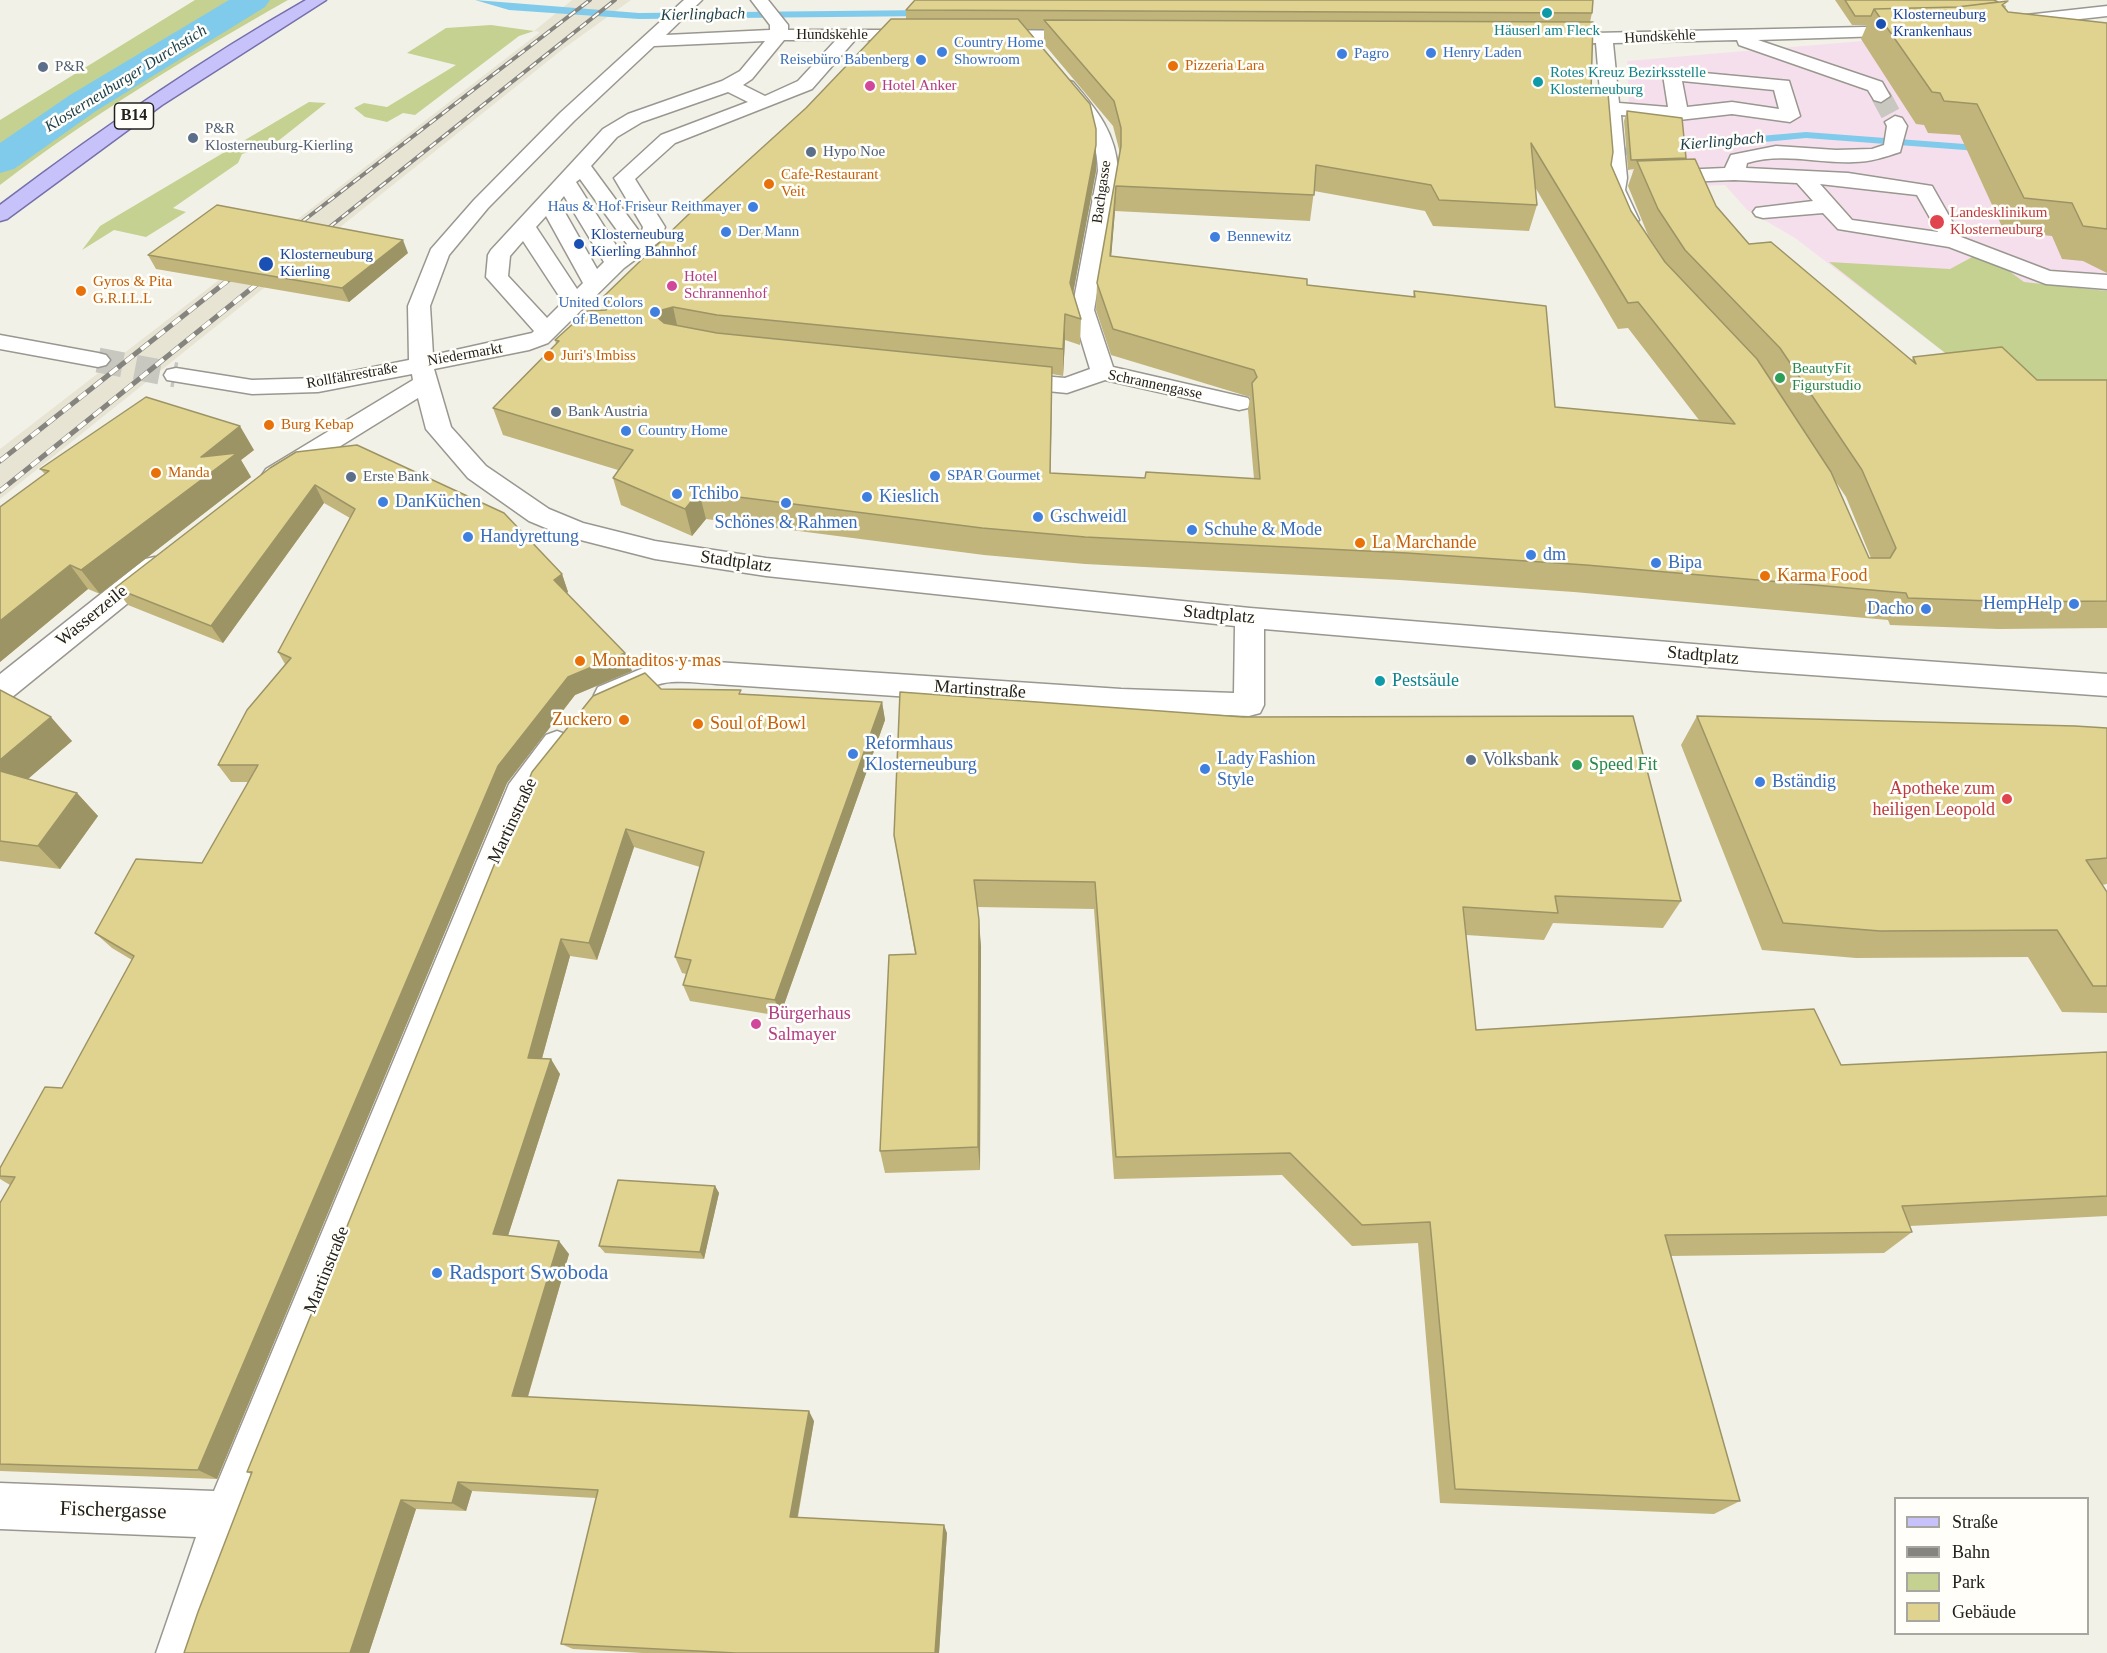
<!DOCTYPE html>
<meta charset="utf-8">
<style>
body{margin:0}
#map{position:relative;width:2107px;height:1653px;overflow:hidden;background:#f2f1e8;font-family:"Times New Roman",serif}
canvas{display:block}
.legend{position:absolute;left:1894px;top:1497px;width:195px;height:138px;box-sizing:border-box;background:#fffef9;border:2px solid #a7a6a1;margin:0;padding:8px 10px;list-style:none;font-size:18px;color:#22211e}
.legend li{display:flex;align-items:center;gap:12px;height:30px}
.legend b{width:30px;border:2px solid #a7a6a1}
</style>
<div id="map">
<canvas width="2107" height="1653"></canvas>
<ul class="legend">
<li><b style="height:8px;background:#c7c3fa"></b>Straße</li>
<li><b style="height:8px;background:#85847e"></b>Bahn</li>
<li><b style="height:16px;background:#c4d191"></b>Park</li>
<li><b style="height:16px;background:#e0d390"></b>Gebäude</li>
</ul>
</div>
<script>
const context = document.querySelector('canvas').getContext('2d');
context.lineJoin = 'round';
function fillPath(path, color) {
  context.fillStyle = color;
  context.fill(path, 'evenodd');
}
function strokePath(path, color, width, dash) {
  context.strokeStyle = color;
  context.lineWidth = width;
  context.lineCap = dash ? 'butt' : 'round';
  context.setLineDash(dash || []);
  context.stroke(path);
}
function drawText(font, color, halo, rows, align = 'center') {
  context.font = font + ' "Times New Roman",serif';
  context.lineWidth = 5;
  context.setLineDash([]);
  context.textBaseline = 'middle';
  context.strokeStyle = halo;
  context.fillStyle = color;
  for (const [text, x, y, turn = 0] of rows) {
    context.save();
    context.translate(x, y);
    context.rotate((+turn || 0) * Math.PI / 180);
    context.textAlign = isNaN(turn) ? turn : align;
    if (halo) context.strokeText(text, 0, 0);
    context.fillText(text, 0, 0);
    context.restore();
  }
}
fillPath(new Path2D(`
 M572 0H631L563 49 0 499V449L540 32 534 31Z`), '#e7e4d4');
fillPath(new Path2D(`
 M1862 41 2107 57V407L1967 370 1795 238 1747 210 1725 185 1633 189 1627 61Z`), '#f6dfec');
fillPath(new Path2D(`
 M195 0H288C189 56 90 116 0 185V120Z
 M491 25 534 31 519 36 415 115 403 113 387 122 365 117 354 108 364 103 387 107 456 65 407 53 446 28Z
 M309 102 326 103 273 145 242 154 238 163 173 208 186 212 146 237 114 230 82 250 100 226Z
 M1976 255 2001 265 2024 282 2107 291V407L1967 370 1829 262 1950 269Z`), '#c4d191');
fillPath(new Path2D(`
 M475 0 639 13 931 10 936 13 931 16 639 19 509 10Z
 M1806 132 1991 146 1997 149 1991 152 1806 138 1598 158 1592 154 1598 150Z`), '#80cbeb');
fillPath(new Path2D(`
 M229 0H270L265 7 96 111 14 169 0 173V143L70 95Z`), '#80cbeb');
strokePath(new Path2D(`
 M1881 96 1895 122`), '#c8c7c0', 20, [20, 10]);
strokePath(new Path2D(`
 M98 360 176 375`), '#c8c7c0', 25, [25, 13]);
const minor = new Path2D(`
 M684 0H702L666 35 770 30V25L751 0H768L788 25V30H922L931 35 922 40H855L812 89 675 143 635 179 665 227 660 241 624 268 548 343 529 350 434 369 451 427 486 466 549 509 583 523 655 541 766 558 1250 608 1755 649 2107 674V696L1755 671 1264 629V705L1260 713 1249 716 1121 711 716 684C700 683 680 680 664 683 641 687 623 710 598 703L594 695 598 687 660 661 716 662 1121 689 1234 693 1235 626 766 576 655 559 565 536 529 521 468 478 426 429 418 398 284 481 275 483 266 481 262 475 266 469 413 380 412 374 318 392 252 394 167 380 164 375 167 370 176 368 252 380 318 378 409 360 408 306 431 249 474 200 560 113ZM784 40H836L798 81 765 96 743 85 752 79ZM765 41 740 71 722 81 628 114 603 129 491 250 488 255 486 277 534 331 532 333 433 355 430 306 449 255 488 208 574 121 654 46ZM728 92 748 102 661 135 614 178 643 227 641 234 591 166 617 137 642 122ZM580 179 627 244 619 250 576 182ZM564 196 604 262 597 269 559 202ZM546 216 583 283 577 289 536 227ZM523 241 563 302 547 318 508 276 510 256Z
 M2107 6V16L2008 27 1999 22 2008 17Z
 M1909 26 1915 27 1918 31 1915 35 1758 40 1882 82 1890 96 1881 102 1874 100 1868 90 1739 45 1737 40 1613 43 1619 103 1668 107 1663 75 1672 70 1789 81 1800 116 1790 122 1732 114 1679 120 1621 115 1627 178 1625 190 1639 220 1635 224H1621C1611 211 1604 194 1607 178L1596 43 1549 44 1540 39 1549 34ZM1682 81 1774 90 1779 109 1732 102 1687 107Z
 M988 30 1090 31 1099 36 1090 41 982 39 979 35Z
 M1066 80 1073 82C1097 110 1116 133 1118 171L1094 310 1113 367 1248 398 1251 403 1248 408 1239 410 1105 380 1067 393 1007 387 998 385 995 380 998 375 1007 373 1065 378 1090 369 1072 310 1098 171C1097 129 1079 118 1057 86Z
 M1895 116 1902 118 1907 126 1900 152C1885 157 1870 162 1854 162 1818 164 1783 152 1747 163L1746 168 1848 173 1932 186 1961 237 2050 271 2107 275V289L2046 284 1949 247 1838 229 1823 213 1763 218 1756 216 1753 212 1756 208 1813 201 1797 183 1734 180 1658 183 1651 181 1648 177 1651 173 1658 171 1725 168 1731 155 1776 146 1836 150 1872 149 1884 145 1887 126 1885 122ZM1820 184 1917 195 1938 232 1852 220Z
 M0 335 98 353 106 355 110 360 106 365 98 367 0 349Z
 M155 557 165 559 169 566 165 573 11 698 0 701V674L145 559Z
 M557 731 568 735 573 743 539 789 250 1515 206 1653H156L196 1537 0 1529V1483L214 1491 509 784 546 735Z`);
const major = new Path2D(`
 M306 0H326L162 105 7 219 0 221V205C98 131 199 61 306 0Z`);
strokePath(minor, '#99978f', 3);
strokePath(major, '#7570ab', 3);
fillPath(minor, '#fff');
fillPath(major, '#c7c3fa');
const railFar1 = new Path2D(`
 M290 231 590 0
 M317 237 615 0`);
const rail = new Path2D(`
 M0 461 241 270
 M0 491 267 276`);
strokePath(railFar1, '#85847e', 4);
strokePath(rail, '#85847e', 5);
strokePath(railFar1, '#fffef9', 2, [8]);
strokePath(rail, '#fffef9', 4, [10]);
fillPath(new Path2D(`
 M1835 0H1994L2006 6 2005 9 2008 12 2107 23V273L2083 261 2062 259 2052 236 2004 231 1960 135 1928 133 1924 125 1916 124 1861 39 1867 25H1852Z
 M906 10 1592 13 1590 22 1591 91 1611 165 1631 211 1665 261 1648 235 1628 186 1634 169 1628 170 1624 121 1627 111 1686 158 1685 159 1716 206 1749 244 1912 360 1913 357 2037 380H2107V628L1998 629 1890 625 1888 620 1574 592 1400 580 1085 564 984 555 706 519 692 536 621 505 613 478 618 470 503 435 493 408 556 344 555 340 606 310 607 308 604 296 906 19ZM1027 29H1044V44L1113 126 1120 153 1097 283 1096 310 1111 355 1250 397 1248 410 1254 479 1145 478 1050 473 1052 374 1063 376 1065 340 1080 345 1081 319 1073 293 1096 171V145ZM1535 187 1618 329 1628 328 1699 420 1555 407 1414 291 1413 297 1307 285 1111 256 1115 211 1310 221 1314 191 1425 211 1433 226 1529 231 1537 205ZM1834 479 1846 497 1871 558H1869Z
 M408 253 349 302 156 269 148 255Z
 M254 450 241 460 251 477 100 594 88 589 0 662 45 474 40 469Z
 M270 468 562 574 568 592 567 593 632 671 575 695 507 783 217 1479 0 1471V1203L10 1185 0 1179V1168L62 1088 132 960 112 948 95 933 202 863 248 782H231L218 765 285 664 278 652 350 518 324 503 223 643 128 605 115 588Z
 M661 689 882 702 885 720 780 1016 690 1001 683 985 686 974 682 973 675 957 700 867 634 847 597 960 570 956 542 1058 560 1074 508 1236 569 1254 528 1397 814 1421 798 1517 947 1533 939 1653H643L573 1649 561 1644 596 1498 472 1491 466 1511 416 1509 369 1653H184L251 1474 247 1472Z
 M0 690 72 741 27 779 77 793 98 816 60 869 0 861Z
 M1697 716 2107 728V884L2102 885 2107 892V1013L2062 1012 2028 957 1856 958 1762 950 1681 745Z
 M894 835 1681 901 1663 928 1553 923 1544 940 1466 935 1476 1030 1841 1065 2107 1052V1216L1910 1226 1912 1232 1884 1253 1671 1256 1740 1501 1714 1514 1440 1503 1418 1243 1352 1246 1282 1175 1114 1179 1094 909 977 907 981 947 980 1170 885 1173 880 1151 915 954Z
 M715 1186 719 1193 704 1259 605 1253 599 1246Z`), '#c1b57c');
fillPath(new Path2D(`
 M1096 145V171L1070 310V283Z
 M1116 186 1115 211 1109 283 1110 256Z
 M403 240 408 253 349 302 342 288Z
 M673 307 679 334 669 337 658 318 662 310Z
 M1065 314V340L1063 376V349Z
 M1052 367V394L1050 500V473Z
 M240 426 254 450 241 460 251 477 100 594 81 570 201 457Z
 M315 485 324 503 223 643 211 626Z
 M699 492 706 519 692 536 685 509Z
 M70 565 88 589 0 662V621Z
 M562 574 568 592 561 597 554 580Z
 M625 653 632 671 575 695 507 783 217 1479 198 1470 498 766 568 677Z
 M882 702 885 720 780 1016 775 1000Z
 M51 717 72 741 13 792 0 778V760Z
 M77 793 98 816 60 869 38 846Z
 M626 829 634 847 597 960 589 943Z
 M979 920 981 947 980 1170 978 1147Z
 M561 939 570 956 538 1073 528 1058Z
 M551 1059 560 1074 504 1248 493 1234Z
 M715 1186 719 1193 704 1259 700 1252Z
 M559 1241 569 1254 525 1406 512 1396Z
 M809 1411 814 1421 796 1525 790 1517Z
 M458 1482 472 1491 466 1511 452 1503Z
 M401 1500 416 1509 369 1653H350Z
 M944 1525 947 1533 939 1653H935Z`), '#9d9465');
const building = new Path2D(`
 M915 0H1593L1592 13 906 10Z
 M1845 0H1994L1998 2 1957 7 1874 9 1871 16H1855Z
 M2008 1 2002 5 2008 12 2107 23V229L2083 226 2072 203 2024 198 1977 104 1944 101 1940 93 1932 92 1874 9 1957 7Z
 M891 19H1018L1090 104 1096 129V145L1070 283 1081 319 1065 314 1063 349 717 315 673 307 662 310 658 318 664 323 717 333 1052 367 1050 473 1145 478 1146 472 1260 479 1252 383 1257 377 1254 370 1113 329 1097 283 1121 146V128L1114 101 1044 20 1593 22 1591 91 1608 93 1613 152 1611 165 1631 211 1665 262 1757 359 1831 472 1869 558H1890L1896 548 1862 470 1780 348 1685 250 1658 209 1637 161 1695 159 1716 206 1749 244 1771 242 1916 364 1913 357 2002 347 2037 380H2107V601L2019 602 1908 598 1906 593 1586 565 1407 553 1085 537 982 528 699 492 685 509 613 478 633 450 493 408 559 341 555 340 587 311 606 310 611 303 604 296 689 214 806 108ZM1531 143 1628 303 1638 302 1735 424 1555 407 1546 306 1414 291 1415 297 1307 285V279L1110 256 1116 186 1314 195 1316 165 1431 185 1439 200 1537 205Z
 M1627 111 1682 118 1686 158 1631 160Z
 M217 205 403 240 342 288 148 255Z
 M146 397 240 426 201 457 237 453 81 570 70 565 0 621V507L49 471 40 469Z
 M357 445 504 513 562 574 554 580 625 653 568 677 498 766 198 1470 0 1464V1203L15 1177 0 1176V1168L45 1087 62 1088 134 956 95 933 136 859 202 863 258 765H218L247 710 291 658 278 652 355 509 315 485 211 626 115 588 270 468 296 452Z
 M645 673 661 689 741 690 739 694 882 702 775 1000 683 985 691 960 675 957 704 852 626 829 589 943 561 939 528 1058 551 1059 493 1234 559 1241 512 1396 809 1411 790 1517 944 1525 935 1653H736L561 1644 598 1490 458 1482 452 1503 401 1500 350 1653H184L198 1612 252 1472H247L532 772 593 696Z
 M0 690 51 717 0 760Z
 M900 692 1243 717 1633 716 1681 901 1555 896 1558 913 1463 907 1476 1030 1814 1009 1841 1065 2107 1052V1196L1902 1206 1912 1232 1665 1235 1740 1501 1455 1489 1430 1222 1362 1225 1290 1153 1116 1157 1095 882 974 880 979 920 978 1147 880 1151 889 955 916 954 894 835Z
 M1697 716 2075 726 2107 728V858L2086 860 2107 892V986H2093L2057 930 1880 931 1783 923Z
 M0 771 77 793 38 846 0 841Z
 M618 1180 715 1186 700 1252 599 1246Z`);
fillPath(building, '#e0d390');
strokePath(building, '#9d9465', 1.5);
for (const [x, y, r, color] of [
 [1547,13,6,"#0f9aa8"],
 [1881,24,6,"#1a4fb4"],
 [942,52,6,"#3f7fe0"],
 [1431,53,6,"#3f7fe0"],
 [1342,54,6,"#3f7fe0"],
 [921,60,6,"#3f7fe0"],
 [1173,66,6,"#e8710a"],
 [43,67,6,"#5c6f8a"],
 [1538,82,6,"#0f9aa8"],
 [870,86,6,"#d1479c"],
 [193,138,6,"#5c6f8a"],
 [811,152,6,"#5c6f8a"],
 [769,184,6,"#e8710a"],
 [753,207,6,"#3f7fe0"],
 [1937,222,8,"#e0444e"],
 [726,232,6,"#3f7fe0"],
 [1215,237,6,"#3f7fe0"],
 [579,244,6,"#1a4fb4"],
 [266,264,8,"#1a4fb4"],
 [672,286,6,"#d1479c"],
 [81,291,6,"#e8710a"],
 [655,312,6,"#3f7fe0"],
 [549,356,6,"#e8710a"],
 [1780,378,6,"#2e9e5b"],
 [556,412,6,"#5c6f8a"],
 [269,425,6,"#e8710a"],
 [626,431,6,"#3f7fe0"],
 [156,473,6,"#e8710a"],
 [935,476,6,"#3f7fe0"],
 [351,477,6,"#5c6f8a"],
 [677,494,6,"#3f7fe0"],
 [867,497,6,"#3f7fe0"],
 [383,502,6,"#3f7fe0"],
 [786,503,6,"#3f7fe0"],
 [1038,517,6,"#3f7fe0"],
 [1192,530,6,"#3f7fe0"],
 [468,537,6,"#3f7fe0"],
 [1360,543,6,"#e8710a"],
 [1531,555,6,"#3f7fe0"],
 [1656,563,6,"#3f7fe0"],
 [1765,576,6,"#e8710a"],
 [2074,604,6,"#3f7fe0"],
 [1926,609,6,"#3f7fe0"],
 [580,661,6,"#e8710a"],
 [1380,681,6,"#0f9aa8"],
 [624,720,6,"#e8710a"],
 [698,724,6,"#e8710a"],
 [853,754,6,"#3f7fe0"],
 [1471,760,6,"#5c6f8a"],
 [1577,765,6,"#2e9e5b"],
 [1205,769,6,"#3f7fe0"],
 [1760,782,6,"#3f7fe0"],
 [2007,799,6,"#e0444e"],
 [756,1024,6,"#d1479c"],
 [437,1273,6,"#3f7fe0"]
]) {
  const dot = new Path2D();
  dot.arc(x, y, r, 0, 2 * Math.PI);
  context.fillStyle = color;
  context.fill(dot);
  strokePath(dot, '#fffef9', 2);
}
drawText('15px', '#164399', '#fffef9', [
 ["Klosterneuburg",1893,15],
 ["Krankenhaus",1893,32],
 ["Klosterneuburg",591,235],
 ["Kierling Bahnhof",591,252],
 ["Klosterneuburg",280,255],
 ["Kierling",280,272]
], 'left');
drawText('15px', '#0d838f', '#fffef9', [
 ["Häuserl am Fleck",1547,31],
 ["Rotes Kreuz Bezirksstelle",1550,73,"left"],
 ["Klosterneuburg",1550,90,"left"]
]);
drawText('15px', '#22211e', '#fffef9', [
 ["Hundskehle",832,35],
 ["Hundskehle",1660,37,-3],
 ["Bachgasse",1102,192,-82],
 ["Niedermarkt",465,355,-10],
 ["Rollfährestraße",352,376,-10],
 ["Schrannengasse",1155,385,12]
]);
drawText('15px', '#366cbe', '#fffef9', [
 ["Country Home",954,43],
 ["Showroom",954,60],
 ["Henry Laden",1443,53],
 ["Pagro",1354,54],
 ["Reisebüro Babenberg",909,60,"right"],
 ["Haus & Hof Friseur Reithmayer",741,207,"right"],
 ["Der Mann",738,232],
 ["Bennewitz",1227,237],
 ["United Colors",643,303,"right"],
 ["of Benetton",643,320,"right"],
 ["Country Home",638,431],
 ["SPAR Gourmet",947,476]
], 'left');
drawText('15px', '#c56008', '#fffef9', [
 ["Pizzeria Lara",1185,66],
 ["Cafe-Restaurant",781,175],
 ["Veit",781,192],
 ["Gyros & Pita",93,282],
 ["G.R.I.L.L",93,299],
 ["Juri's Imbiss",561,356],
 ["Burg Kebap",281,425],
 ["Manda",168,473]
], 'left');
drawText('15px', '#4e5e75', '#fffef9', [
 ["P&R",55,67],
 ["P&R",205,129],
 ["Klosterneuburg-Kierling",205,146],
 ["Hypo Noe",823,152],
 ["Bank Austria",568,412],
 ["Erste Bank",363,477]
], 'left');
drawText('15px', '#b23c85', '#fffef9', [
 ["Hotel Anker",882,86],
 ["Hotel",684,277],
 ["Schrannenhof",684,294]
], 'left');
drawText('15px', '#be3a42', '#fffef9', [
 ["Landesklinikum",1950,213],
 ["Klosterneuburg",1950,230]
], 'left');
drawText('15px', '#27864d', '#fffef9', [
 ["BeautyFit",1792,369],
 ["Figurstudio",1792,386]
], 'left');
drawText('italic 16px', '#193c4a', '#fffef9', [
 ["Kierlingbach",703,15,-1],
 ["Klosterneuburger Durchstich",126,79,-32],
 ["Kierlingbach",1722,142,-5]
]);
for (const [x, y, w] of [
 [134,116,39]
]) {
  const box = new Path2D();
  box.roundRect(x - w / 2, y - 13, w, 26, 4.5);
  context.fillStyle = '#fffef9';
  context.fill(box);
  strokePath(box, '#22211e', 1.5);
}
drawText('bold 16px', '#22211e', null, [
 ["B14",134,116]
]);
drawText('18px', '#366cbe', '#fffef9', [
 ["Tchibo",689,494],
 ["Kieslich",879,497],
 ["DanKüchen",395,502],
 ["Gschweidl",1050,517],
 ["Schönes & Rahmen",786,523,"center"],
 ["Schuhe & Mode",1204,530],
 ["Handyrettung",480,537],
 ["dm",1543,555],
 ["Bipa",1668,563],
 ["HempHelp",2062,604,"right"],
 ["Dacho",1914,609,"right"],
 ["Reformhaus",865,744],
 ["Klosterneuburg",865,765],
 ["Lady Fashion",1217,759],
 ["Style",1217,780],
 ["Bständig",1772,782]
], 'left');
drawText('18px', '#c56008', '#fffef9', [
 ["La Marchande",1372,543],
 ["Karma Food",1777,576],
 ["Montaditos y mas",592,661],
 ["Zuckero",612,720,"right"],
 ["Soul of Bowl",710,724]
], 'left');
drawText('18px', '#22211e', '#fffef9', [
 ["Stadtplatz",736,562,8],
 ["Stadtplatz",1219,615,5],
 ["Wasserzeile",92,616,-39],
 ["Stadtplatz",1703,656,5],
 ["Martinstraße",980,690,4],
 ["Martinstraße",513,821,-65],
 ["Martinstraße",327,1270,-68]
]);
drawText('18px', '#0d838f', '#fffef9', [
 ["Pestsäule",1392,681]
], 'left');
drawText('18px', '#4e5e75', '#fffef9', [
 ["Volksbank",1483,760]
], 'left');
drawText('18px', '#27864d', '#fffef9', [
 ["Speed Fit",1589,765]
], 'left');
drawText('18px', '#be3a42', '#fffef9', [
 ["Apotheke zum",1995,789],
 ["heiligen Leopold",1995,810]
], 'right');
drawText('18px', '#b23c85', '#fffef9', [
 ["Bürgerhaus",768,1014],
 ["Salmayer",768,1035]
], 'left');
drawText('21px', '#366cbe', '#fffef9', [
 ["Radsport Swoboda",449,1273]
], 'left');
drawText('21px', '#22211e', '#fffef9', [
 ["Fischergasse",113,1511,2]
]);
</script>
